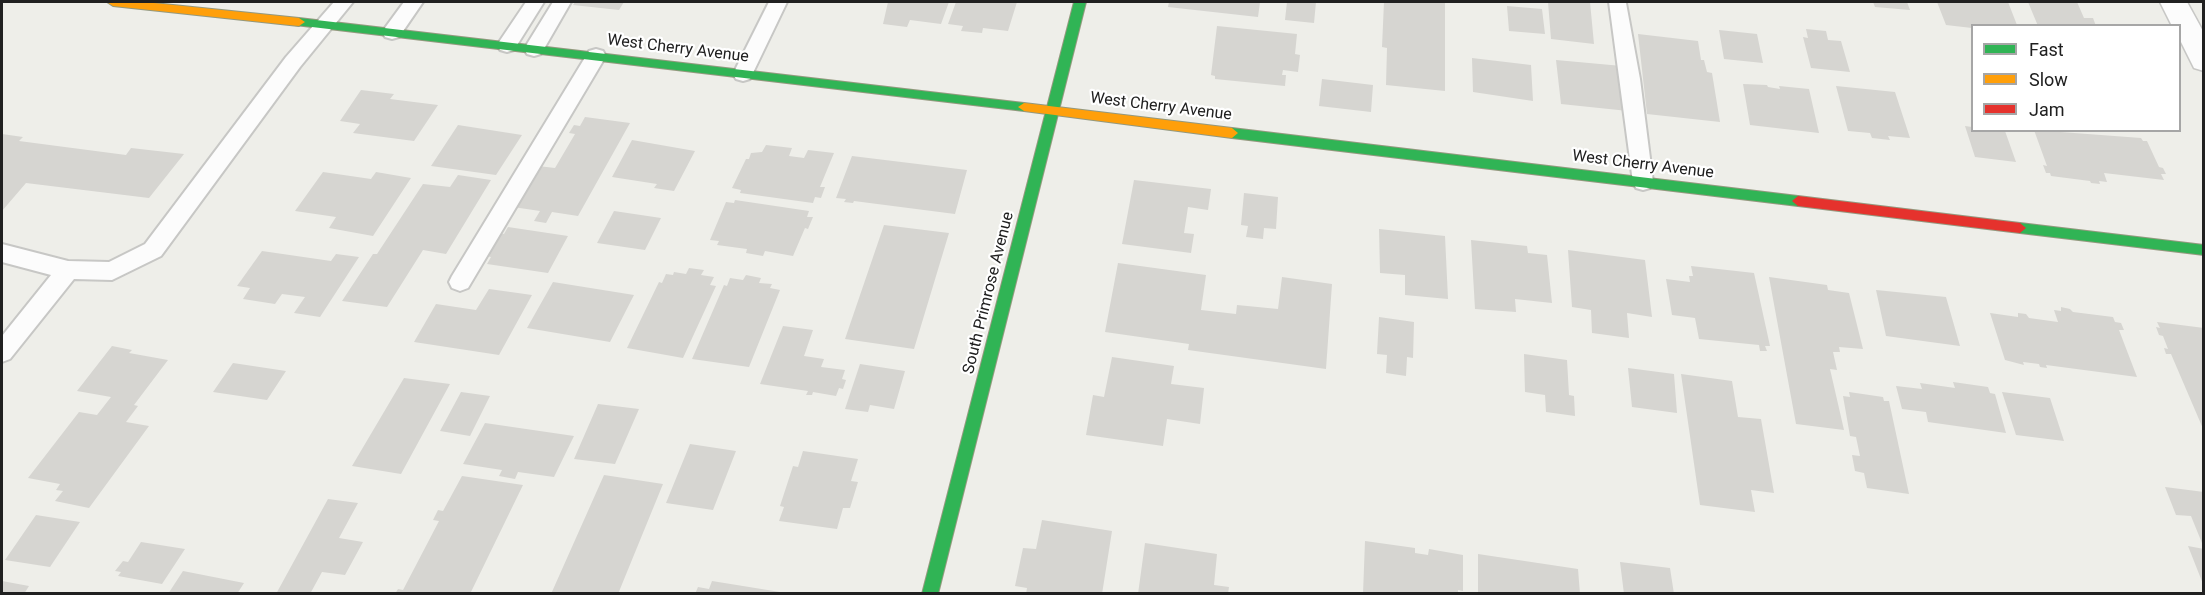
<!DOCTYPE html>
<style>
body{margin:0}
#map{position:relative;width:2205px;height:595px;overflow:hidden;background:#eeeee9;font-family:Roboto,sans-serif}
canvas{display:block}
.frame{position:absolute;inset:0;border:3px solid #202020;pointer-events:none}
.legend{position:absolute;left:1971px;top:24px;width:210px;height:108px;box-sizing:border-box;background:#fff;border:2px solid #a6a6a6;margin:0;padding:8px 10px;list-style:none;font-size:18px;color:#202020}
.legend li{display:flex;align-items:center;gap:12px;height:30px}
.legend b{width:30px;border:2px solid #a6a6a6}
</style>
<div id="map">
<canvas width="2205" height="595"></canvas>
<div class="frame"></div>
<ul class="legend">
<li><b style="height:8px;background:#30b455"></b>Fast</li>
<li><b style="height:8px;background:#ff9f0a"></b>Slow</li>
<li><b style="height:8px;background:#e5322d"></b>Jam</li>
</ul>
</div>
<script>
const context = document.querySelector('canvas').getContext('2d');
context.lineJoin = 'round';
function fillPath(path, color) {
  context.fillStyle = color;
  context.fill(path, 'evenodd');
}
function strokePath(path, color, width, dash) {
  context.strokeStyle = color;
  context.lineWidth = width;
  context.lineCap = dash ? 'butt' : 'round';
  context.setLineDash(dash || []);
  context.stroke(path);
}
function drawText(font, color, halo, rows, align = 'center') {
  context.font = font + ' Roboto,sans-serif';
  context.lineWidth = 4.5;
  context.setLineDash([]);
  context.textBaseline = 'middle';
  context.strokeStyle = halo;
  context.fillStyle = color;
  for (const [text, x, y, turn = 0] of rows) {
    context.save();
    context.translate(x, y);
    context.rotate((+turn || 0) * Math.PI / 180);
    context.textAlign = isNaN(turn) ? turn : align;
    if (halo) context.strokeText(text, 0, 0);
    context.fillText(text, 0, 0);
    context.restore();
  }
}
fillPath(new Path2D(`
 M575 2H624L619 10 573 5Z
 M888 2H949L941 24 910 20 907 27 883 24Z
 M956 2H1017L1008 31 983 28 982 33 961 31 963 26 948 24Z
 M1169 2H1260L1258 17 1168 7Z
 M1287 2H1316L1314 23 1285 20Z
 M1384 2H1445V91L1386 85 1387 48 1382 47Z
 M1548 2H1590L1594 44 1551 39Z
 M1873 2H1907L1910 10 1875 7Z
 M1937 2H2008L2017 25 1972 26V28L1946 25Z
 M2028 2H2077L2084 18H2093L2096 26H2038Z
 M1507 6 1542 9 1545 34 1509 31Z
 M1217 26 1297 34 1295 54 1300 55 1298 72 1283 70 1282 75H1286L1285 86 1215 79V76L1211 75Z
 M1806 29 1826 31 1828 40 1841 41 1850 72 1811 68 1803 37 1808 38Z
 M1719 30 1757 34 1763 63 1724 59Z
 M1638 34 1698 41 1701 60H1704L1707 72 1712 73 1720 122 1647 114Z
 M1472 58 1531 65 1533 101 1473 92Z
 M1556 60 1622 66 1628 111 1561 104Z
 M1322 79 1373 85 1371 112 1319 106Z
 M1743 84 1767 85 1768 87 1780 89 1779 86 1809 89 1819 133 1750 125Z
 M1836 86 1895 92 1910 138 1888 136 1890 140 1872 138 1870 133 1848 131Z
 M361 90 394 94 390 99 438 105 414 141 353 133 360 124 340 121Z
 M585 117 630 123 578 216 552 212 546 223 534 221 540 211 513 207 538 166 555 168 575 134 569 133 574 125 580 126Z
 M458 125 522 135 496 175 431 166Z
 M1965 126 1972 127V130L2005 131 2016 162 1975 157Z
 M2034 130 2141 138 2143 141H2147L2159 167 2163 168 2166 174H2161L2164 180 2104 173 2107 182 2099 181 2100 184 2091 183 2090 181 2051 176 2050 173H2046L2043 165 2047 166Z
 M2 134 23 137 19 141 126 155 131 148 184 154 149 198 26 183 2 211Z
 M632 140 695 151 674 191 654 188 657 184 612 177Z
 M766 145 792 148 789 156 804 158 808 150 834 153 820 187H825L821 198 815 197 813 203 740 193 741 190 732 188 746 159H749L751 153 762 152Z
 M852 156 967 170 955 214 854 201 853 203 844 202 846 199 836 198Z
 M323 172 371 179 376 172 411 178 373 236 329 228 336 217 295 211Z
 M458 175 491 180 446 254 423 250 387 307 342 301 373 254H377L423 184 450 187Z
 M1134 180 1211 189 1208 210 1188 207 1184 233 1194 234 1191 253 1122 244Z
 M1244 193 1278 197 1276 229 1264 228 1263 239 1246 237 1248 226 1241 225Z
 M735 200 809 211 807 217H813L808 229 805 228 793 256 765 251 763 256 746 253 747 249 717 245 719 241 710 240 726 202 734 203Z
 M614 211 661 218 645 250 597 243Z
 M884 225 949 233 914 349 845 339Z
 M508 227 568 236 548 273 487 264 491 257 480 255 494 232 504 234Z
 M1379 229 1445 236 1448 299 1405 295V275L1380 273Z
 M1471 240 1527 246 1528 253 1547 255 1552 303 1515 299 1516 312 1475 309Z
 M1568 250 1645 260 1652 317 1627 313 1629 338 1592 333 1591 310 1572 307Z
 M262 251 331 261 336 254 359 257 320 317 294 313 305 297 282 294 275 304 243 299 250 288 237 286Z
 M1118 263 1206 275 1201 310 1236 314 1237 305 1278 309 1282 277 1332 284 1326 369 1188 350 1189 344 1105 332Z
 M1691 266 1754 273 1770 346H1765L1767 351H1760L1759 345 1699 339 1695 318 1672 315 1666 279 1690 282 1689 276H1693Z
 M689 268 704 270 701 275 714 277 710 285 716 286 683 358 627 348 659 282 662 283 666 274 673 275 674 272 686 274Z
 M746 275 761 278 759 283 772 284 770 288 780 290 749 367 692 359 724 285 727 286 730 278 743 280Z
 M1769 277 1827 285 1828 290 1849 293 1863 349 1839 347 1840 352H1833L1837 370 1830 369 1844 430 1796 424Z
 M553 282 634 295 610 342 527 328Z
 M489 289 532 295 499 355 414 342 436 304 476 310Z
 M1876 290 1946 297 1960 346 1886 336Z
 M2061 307 2070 309 2073 312 2113 317 2115 322 2121 323 2124 330H2119L2137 377 2046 365 2047 368 2040 367 2039 364 2023 362 2024 365 2005 360 1990 313 2018 317V313L2026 314 2029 318 2058 322 2054 310 2061 311Z
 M1379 317 1414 322 1413 358 1407 357 1406 376 1386 373 1387 355 1377 354Z
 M2157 322 2204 328V431L2171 354H2166L2164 348 2168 349 2163 336 2159 335 2156 327 2160 328Z
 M783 326 813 330 804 356 824 359 821 367 845 370 842 379 846 380 843 389 839 388 836 396 813 392 812 395H806L808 391 760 384Z
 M112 346 132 350 129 353 168 360 134 405 138 406 126 422 149 426 89 508 55 501 63 491 56 490 60 484 28 478 79 412 97 415 111 397 77 391Z
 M1524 354 1567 360 1569 395 1574 396 1575 416 1546 412 1545 395 1525 392Z
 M1112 357 1174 366 1171 384 1204 388 1200 424 1167 419 1163 446 1086 435 1093 395 1104 397Z
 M233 363 286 371 267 400 213 392Z
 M860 364 905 371 894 409 870 405 868 412 845 409Z
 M1628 368 1674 374 1677 413 1632 407Z
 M1681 374 1732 381 1738 417 1761 419 1774 493 1751 490 1755 512 1700 505Z
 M404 378 450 384 401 474 352 466Z
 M1953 382 1988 387 1990 393 1995 394 2006 433 1928 422 1926 412 1902 409 1896 386 1922 389 1920 383 1955 388Z
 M461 392 490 396 470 436 440 431Z
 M1849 392 1883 397 1884 401H1889L1909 494 1867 488 1864 473 1855 471 1852 455 1860 456 1856 437 1850 436 1843 396 1850 397Z
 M2002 392 2050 398 2064 441 2016 435Z
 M598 404 639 409 615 464 574 459Z
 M485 423 574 436 554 477 518 472 515 479 499 476 502 470 463 464Z
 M690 444 736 451 713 510 666 503Z
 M803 451 858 459 851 481 858 482 850 508H843L837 529 779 521 784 507 780 506 793 466 798 467Z
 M604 475 663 484 618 594H551Z
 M462 476 523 485 470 594H395L398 589 403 590 439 521 433 520 438 510 443 511Z
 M2165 487 2204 492V548L2191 516 2176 515Z
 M328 499 358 503 339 538 363 542 345 575 322 572 310 594H276Z
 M36 515 80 522 50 567 5 560Z
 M1042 520 1112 531 1102 594H1026L1027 588 1015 586 1023 548 1036 549Z
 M1365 541 1415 548V553L1428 555 1429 549 1463 555V591L1458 590V594H1363Z
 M141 542 185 549 162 584 118 576 121 572 115 571 123 561 128 562Z
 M1145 543 1217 554 1214 585 1229 587 1228 594H1138Z
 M2188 546 2204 549V584H2203Z
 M1478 554 1578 569 1580 594H1478Z
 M1620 562 1670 568 1674 594H1624Z
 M183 571 244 583 237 594H168Z
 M2 581 29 586 24 594H2Z
 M712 581 780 592V594H695L698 587 709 589Z`), '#d6d5d1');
const lane = new Path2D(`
 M334 2H353L300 67 161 256 112 280 74 279 10 359 2 362V336L51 275 2 262V244L68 261 109 262 145 244 286 57Z
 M404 2H423L399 37 392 39 385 37 382 32Z
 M526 2H544L514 50 507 52 500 50 497 45Z
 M553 2H571L541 54 534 56 527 54 524 49Z
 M769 2H787L750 79 743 81 736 79 733 74Z
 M1609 2 1626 3 1640 79 1653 182 1650 188 1643 190 1636 188 1633 182Z
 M596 49 603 51 606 56 468 288 460 291 452 288 449 282 452 276 589 51Z`);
const street = new Path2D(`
 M2160 2H2187L2204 33V71L2194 68 2180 40V26H2172Z`);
const fast = new Path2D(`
 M1074 2H1086L938 594H922Z
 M299 18 1024 103 1030 107 1024 111 295 25V19Z
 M1232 128 1798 196 1804 201 1798 206 1232 138 1226 133Z
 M2020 223 2204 245V255L2020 233 2014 228Z`);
const slow = new Path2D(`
 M107 2H144L299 18 305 22 299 26 113 6Z
 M1024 103 1232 128 1238 133 1232 138 1024 111 1018 107Z`);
const jam = new Path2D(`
 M1798 196 2020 223 2026 228 2020 233 1798 206 1792 201Z`);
strokePath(lane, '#c7c7c5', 4);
strokePath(street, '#c7c7c5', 3);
strokePath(fast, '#94997f', 2);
strokePath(slow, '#94997f', 2);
strokePath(jam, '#94997f', 2);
fillPath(lane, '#fcfcfc');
fillPath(street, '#fcfcfc');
fillPath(fast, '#30b455');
fillPath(slow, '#ff9f0a');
fillPath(jam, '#e5322d');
drawText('16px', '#202020', '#fff', [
 ["West Cherry Avenue",678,49,7],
 ["West Cherry Avenue",1161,107,7],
 ["West Cherry Avenue",1643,165,7],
 ["South Primrose Avenue",989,293,-76]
]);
</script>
